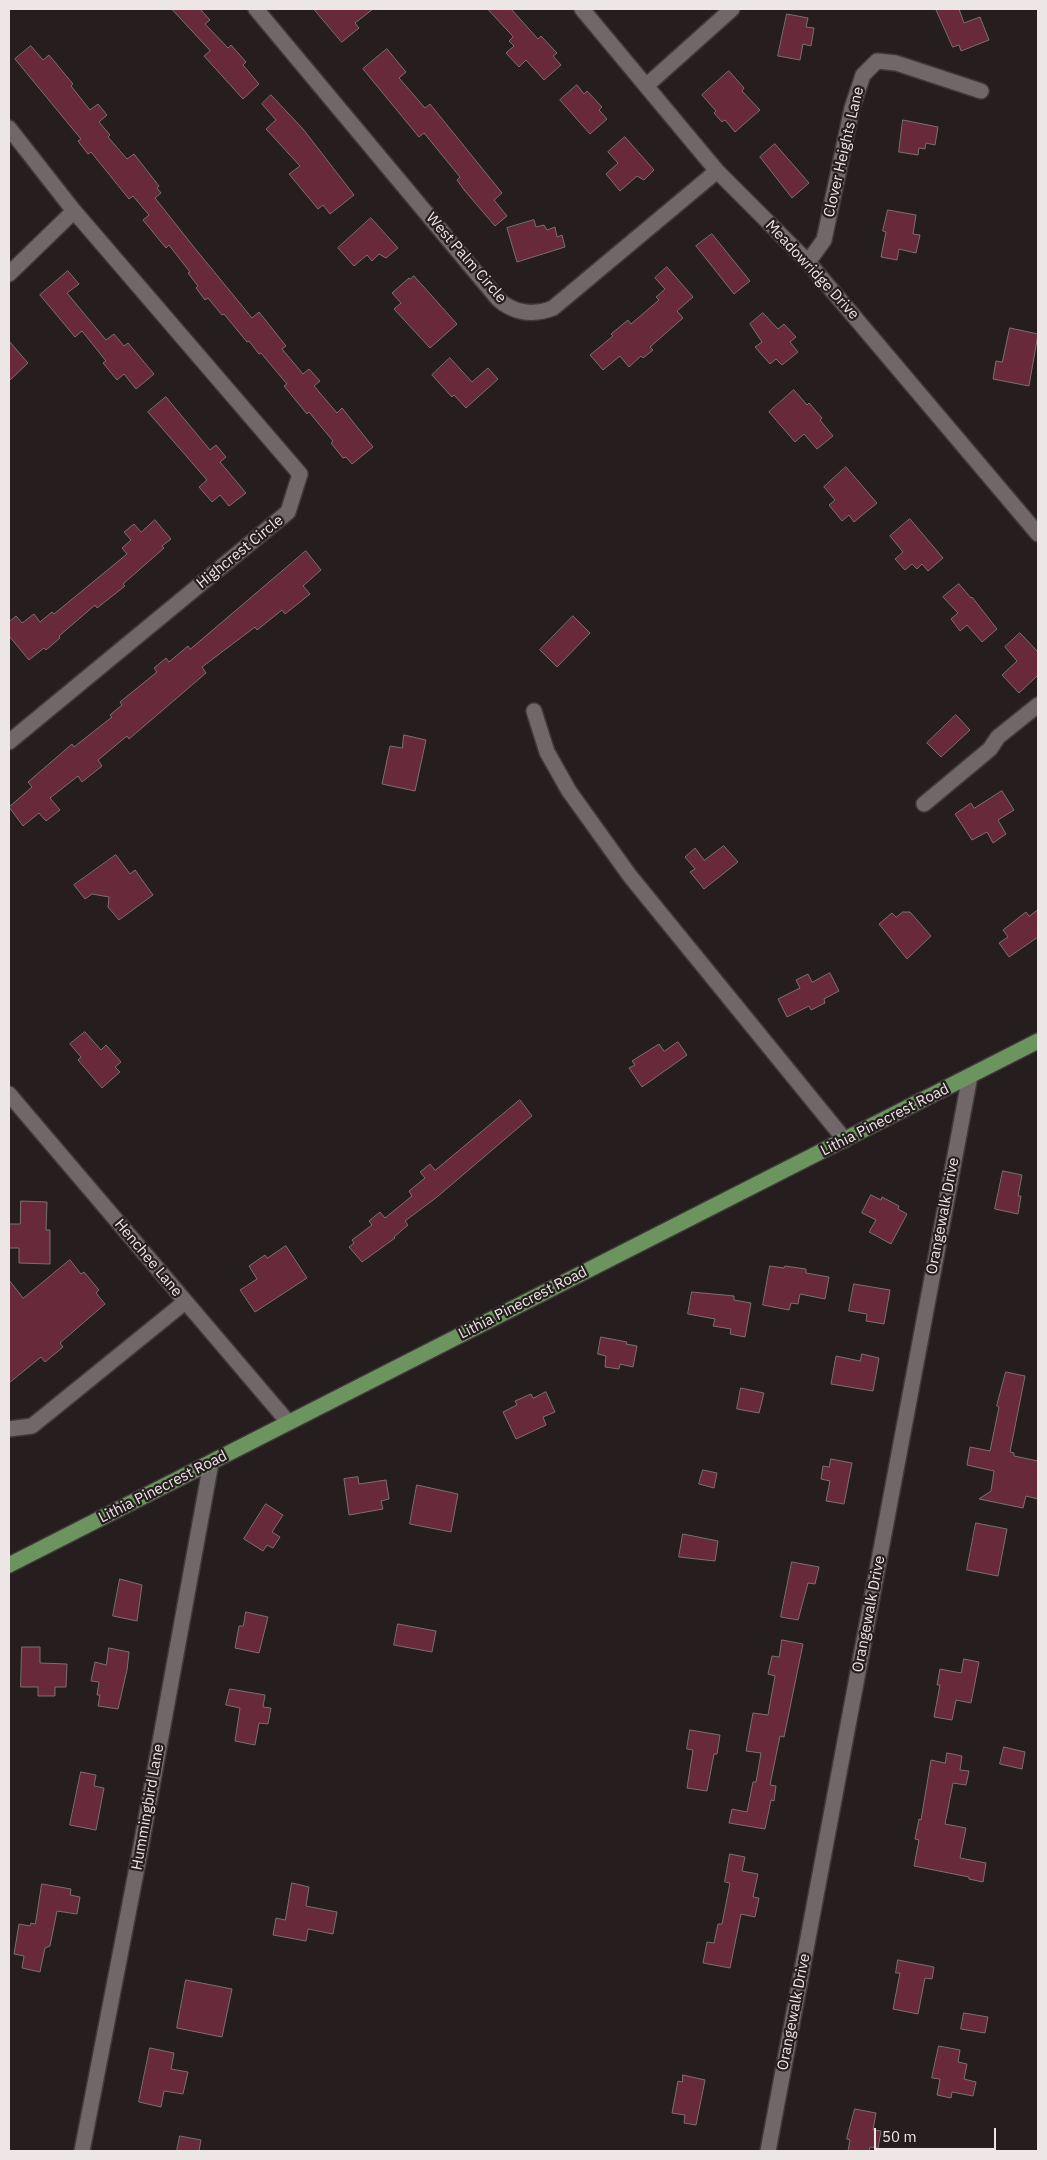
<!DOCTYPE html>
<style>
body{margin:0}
#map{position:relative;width:1047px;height:2160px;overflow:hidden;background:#261d1f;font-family:"IBM Plex Sans",sans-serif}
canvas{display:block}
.frame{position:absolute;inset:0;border:10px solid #ede6e7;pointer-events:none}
.scale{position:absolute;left:874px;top:2128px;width:122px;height:22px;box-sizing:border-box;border:2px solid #ede6e7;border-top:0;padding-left:6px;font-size:15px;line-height:18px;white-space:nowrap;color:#ede6e7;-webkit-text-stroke:4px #261d1f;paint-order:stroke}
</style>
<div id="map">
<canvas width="1047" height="2160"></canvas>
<div class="frame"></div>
<div class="scale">50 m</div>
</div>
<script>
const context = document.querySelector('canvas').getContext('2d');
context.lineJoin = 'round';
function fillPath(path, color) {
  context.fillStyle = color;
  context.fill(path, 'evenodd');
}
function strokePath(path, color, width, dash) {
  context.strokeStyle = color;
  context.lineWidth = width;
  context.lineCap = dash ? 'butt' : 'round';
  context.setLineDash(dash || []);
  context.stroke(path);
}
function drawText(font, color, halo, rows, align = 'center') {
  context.font = font + ' "IBM Plex Sans",sans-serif';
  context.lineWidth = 4.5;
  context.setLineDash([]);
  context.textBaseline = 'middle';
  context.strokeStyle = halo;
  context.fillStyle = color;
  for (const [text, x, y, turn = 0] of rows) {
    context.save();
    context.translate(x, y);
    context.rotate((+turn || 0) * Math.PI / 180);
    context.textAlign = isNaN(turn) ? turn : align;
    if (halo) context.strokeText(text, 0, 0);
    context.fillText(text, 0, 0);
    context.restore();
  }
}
const building = new Path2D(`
 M172 9H200L210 20 205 24 228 48 231 45 246 62 243 65 259 84 243 99 204 56 210 51Z
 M314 9H373L355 23 359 28 342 42Z
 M488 9H511L538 39 541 36 557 53 553 56 561 65 544 80 526 60 519 67 506 53 514 46 509 41 513 37Z
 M936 9H959L964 23 980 17 989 40 961 51 959 45 953 47Z
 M787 14 808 18 806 27 814 28 811 46 803 44 800 60 778 56Z
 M31 46 43 60 49 55 73 84 71 86 90 110 98 104 107 115 99 122 110 135 108 137 127 159 134 154 159 186 157 188 161 193 155 198 193 246 252 318 259 312 286 346 282 349 303 374 309 369 320 381 314 386 337 413 342 408 373 447 352 464 346 457 343 458 331 443 333 441 309 412 307 414 284 386 287 384 261 353 259 354 249 341 247 342 224 314 222 315 208 298 205 300 196 288 198 286 188 273 190 272 169 245 166 248 143 220 149 215 133 196 129 199 91 152 88 154 78 141 81 139 15 59Z
 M387 49 406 72 399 78 425 108 430 104 502 193 494 200 507 216 495 226 465 191 457 180 460 177 424 133 419 137 363 69Z
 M729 71 744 88 742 91 760 110 735 132 725 120 722 122 714 113 716 111 702 95Z
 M577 85 584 94 587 91 602 107 599 110 607 119 590 134 560 100Z
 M271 95 303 129 354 195 330 214 323 205 318 209 289 174 300 166 266 129 276 120 262 104Z
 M903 120 938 127 935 145 926 143 925 149 919 148 918 155 899 152Z
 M625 137 654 170 644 180 637 176 620 191 606 174 618 163 608 152Z
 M775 144 809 183 792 198 760 157Z
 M888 210 916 215 913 234 920 235 916 253 899 249 897 260 881 257 886 232 883 231Z
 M371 218 398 248 386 258 379 254 372 261 367 255 354 266 338 248Z
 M534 220 536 227 544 225 547 230 555 227 557 237 562 235 565 247 517 262 507 228Z
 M712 234 750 281 734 294 696 246Z
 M667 267 693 297 677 311 683 318 650 347 653 350 643 358 641 356 629 367 620 356 603 370 590 355 613 336 611 334 628 320 631 324 659 300 656 297 665 289 655 278Z
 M68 271 79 284 67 293 106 340 114 334 124 346 128 343 154 374 136 389 124 374 117 380 103 363 106 361 82 331 75 337 40 295Z
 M414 276 457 324 430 348 394 309 401 303 392 293 409 278 410 279Z
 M763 313 778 329 784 324 796 337 790 342 798 352 782 365 776 359 770 364 755 347 762 342 750 324Z
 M1010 328 1038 334 1029 386 993 379 996 361 1002 362Z
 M9 341 28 363 9 381Z
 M450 358 472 382 488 368 498 379 466 408 454 395 452 397 432 375Z
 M794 390 807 405 809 403 822 418 820 420 833 436 817 449 804 434 795 442 769 412Z
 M166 397 210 450 216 445 226 457 220 462 246 493 229 506 220 495 212 502 199 487 207 480 148 412Z
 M846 467 877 503 854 522 849 515 842 521 829 505 835 500 824 487Z
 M910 519 943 558 928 571 922 564 917 569 912 564 905 570 895 559 903 552 890 536Z
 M155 520 171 539 162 546 164 548 123 584 125 586 97 608 95 605 59 636 60 638 46 650 44 648 29 660 9 636V622L16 616 22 623 34 614 40 622 52 612 54 614 127 554 122 548 131 540 124 532 134 524 141 532Z
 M306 551 321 570 303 586 310 594 285 614 282 610 257 630 255 627 202 667 206 673 129 739 127 736 98 760 102 766 82 782 78 776 50 798 60 810 46 821 39 813 23 826 9 807 32 787 28 782 72 744 74 747 112 717 110 715 122 705 120 702 157 672 154 668 166 658 169 662 188 646 190 649Z
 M959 584 971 598 972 597 997 629 982 642 967 625 960 631 951 619 958 613 943 597Z
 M573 616 590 633 557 667 540 650Z
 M1020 633 1038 652V675L1019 693 1002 675 1017 661 1005 647Z
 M956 715 970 730 941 757 927 743Z
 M404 735 426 740 415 791 382 784 390 746 402 748Z
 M1002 791 1014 810 998 820 1006 834 993 843 987 832 972 840 955 814 971 803 974 808Z
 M724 846 738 862 704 889 690 872 695 869 685 857 695 848 704 860Z
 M116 855 130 874 135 870 153 895 119 920 108 907 109 897 92 894 85 899 74 885Z
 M1038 910V937L1009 957 999 943 1008 937 1003 930 1026 912 1029 916Z
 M903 912H910L931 936 907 959 879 924 892 913 896 917Z
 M830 973 839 991 824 999 825 1003 811 1010 809 1006 787 1017 778 999 800 988 796 980 808 974 812 982Z
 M85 1032 101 1050 106 1045 121 1062 115 1067 120 1072 102 1088 78 1060 81 1057 70 1044Z
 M678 1042 687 1055 642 1087 629 1068 635 1065 632 1061 659 1044 664 1051Z
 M520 1100 532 1116 437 1197 405 1221 408 1225 394 1237 395 1238 362 1262 349 1247 354 1243 352 1240 372 1225 369 1221 380 1212 385 1218 412 1196 409 1191 425 1178 420 1172 430 1164 435 1170Z
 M1003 1171 1022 1175 1018 1196H1021L1018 1214 995 1209Z
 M871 1195 881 1200 882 1197 899 1206 898 1209 907 1214 891 1244 869 1232 876 1220 862 1213Z
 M21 1201 47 1202 46 1230H50V1264L19 1263V1248H9V1224H20Z
 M286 1246 307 1278 255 1312 240 1290 257 1279 249 1266 265 1255 267 1258Z
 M70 1260 81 1274 84 1272 99 1290 96 1293 105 1304 60 1343 63 1347 45 1362 41 1357 9 1383V1280L23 1298Z
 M770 1266 784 1268 785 1266 806 1269V1273L829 1277 825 1299 800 1294 798 1304 791 1303 789 1310 763 1305Z
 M854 1284 890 1290 884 1324 866 1321 867 1314 849 1311Z
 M692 1292 734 1296V1300L751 1303 745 1337 730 1334 731 1329 713 1326 715 1319 688 1314Z
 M601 1337 627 1342 626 1344 637 1346 633 1367 620 1364 619 1369 605 1367 606 1356 598 1354Z
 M862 1354 879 1358 873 1391 831 1384 836 1356 860 1361Z
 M1006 1372 1025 1376 1010 1452 1014 1453V1456L1038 1461V1499L1026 1496 1023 1508 979 1499 991 1491 994 1471 967 1465 970 1447 990 1451 999 1407 997 1406Z
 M741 1388 764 1393 759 1413 737 1409Z
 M546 1392 555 1412 543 1417 546 1425 516 1439 503 1412 517 1405 515 1401 531 1394 533 1398Z
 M831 1459 852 1463 844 1504 826 1501 830 1481 821 1479 823 1466 829 1467Z
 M703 1470 717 1473 714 1488 699 1484Z
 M358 1477 359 1484 386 1480 389 1499 381 1501 383 1509 349 1515 344 1479Z
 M417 1485 458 1494 451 1532 410 1524Z
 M266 1504 283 1515 272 1532 280 1537 273 1548 267 1545 263 1551 244 1539Z
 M976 1523 1007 1529 998 1576 967 1570Z
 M683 1534 718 1541 715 1561 679 1557Z
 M792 1562 819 1567 815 1584 808 1583 798 1620 781 1617Z
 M120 1579 142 1585 137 1621 113 1616Z
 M246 1612 268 1617 259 1653 235 1648 239 1626H243Z
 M398 1624 436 1631 432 1652 394 1645Z
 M782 1640 803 1644 784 1737 780 1736 770 1785 776 1786 774 1801 771 1800 765 1829 729 1823 732 1809 747 1812 753 1782H756L761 1753 746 1751 753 1713 768 1715 775 1676 768 1674 772 1656 779 1657Z
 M22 1647H40V1663L67 1664 66 1687H55V1696H38V1687H21Z
 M109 1648 129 1652 127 1670 118 1709 98 1706 100 1695H97L99 1682 91 1681 95 1662 106 1665Z
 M964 1659 979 1662 971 1703 956 1700 952 1720 934 1717 940 1685H937L940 1669 961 1673Z
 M230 1689 265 1695 263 1707 271 1708 268 1724 259 1723 255 1745 235 1741 240 1708 226 1705Z
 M690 1730 720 1735 717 1754H714L707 1791 687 1788 693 1750 687 1749Z
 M1004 1747 1025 1752 1022 1769 1000 1764Z
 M947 1753 962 1756 960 1770 969 1771 966 1785 953 1783 945 1824 966 1828 960 1858 986 1863 983 1882 969 1879V1877L914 1866 919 1840 915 1839 919 1819 921 1820 931 1760 945 1763Z
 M81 1772 96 1775 94 1786 104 1788 96 1830 70 1825Z
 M730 1854 745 1857 742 1871 758 1874 753 1897 759 1898 755 1917 741 1914 730 1968 703 1963 707 1942 714 1943 718 1924H722L730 1883 725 1882Z
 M292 1883 309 1887 306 1906 337 1912 333 1934 308 1929 306 1941 273 1935 276 1918 285 1920Z
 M42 1884 71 1889 70 1895 80 1897 77 1914 57 1911 50 1946 45 1948 40 1972 22 1968 24 1956 14 1954 19 1924 30 1926 31 1923 35 1924Z
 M898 1960 934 1967 932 1979 925 1978 918 2014 893 2009 900 1973H896Z
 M186 1980 232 1989 222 2037 177 2028Z
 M964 2013 988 2017 985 2033 961 2029Z
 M939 2046 960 2050 958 2062 967 2064 964 2079 976 2082 973 2096 952 2092 951 2098 937 2095 940 2079 932 2078Z
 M150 2048 174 2053 171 2069 188 2072 183 2094 164 2091 161 2107 139 2102Z
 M683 2075 705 2080 696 2125 684 2123 685 2115 672 2113 678 2081 682 2082Z
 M855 2109 876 2113 873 2130 881 2131 878 2148 870 2147 869 2151H848L850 2140 847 2139Z
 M180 2136 201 2140 199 2151H177Z`);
fillPath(building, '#682a3b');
strokePath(building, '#7a7071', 1);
const minor = new Path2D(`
 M256 9 498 299C513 313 533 316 553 308L717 171
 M582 9 717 171 808 262 1038 534
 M646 86 732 9
 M9 128 74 211
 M808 262 824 240 852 108 863 75 877 61 896 63 981 91
 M9 274 74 211 300 474 288 512 9 742
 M534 711 547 752 569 791 630 876 845 1140
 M924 804 990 749 998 737 1038 705
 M9 1094 288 1422
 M9 1429 32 1426 185 1302
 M82 2151 139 1857 211 1463
 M768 2151 970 1076`);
const major = new Path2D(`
 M9 1565 1038 1041`);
strokePath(minor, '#40393a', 18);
strokePath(major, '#40393a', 18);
strokePath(minor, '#716668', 15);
strokePath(major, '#6b945e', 15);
drawText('15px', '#ede6e7', '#261d1f', [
 ["Clover Heights Lane",844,152,-77],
 ["West Palm Circle",466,258,49],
 ["Meadowridge Drive",812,270,47],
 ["Highcrest Circle",240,552,-39],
 ["Lithia Pinecrest Road",885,1120,-27],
 ["Orangewalk Drive",943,1216,-79],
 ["Henchee Lane",148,1258,50],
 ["Lithia Pinecrest Road",523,1303,-27],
 ["Lithia Pinecrest Road",163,1487,-27],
 ["Orangewalk Drive",869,1614,-79],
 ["Hummingbird Lane",148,1807,-80],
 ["Orangewalk Drive",794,2012,-79]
]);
</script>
